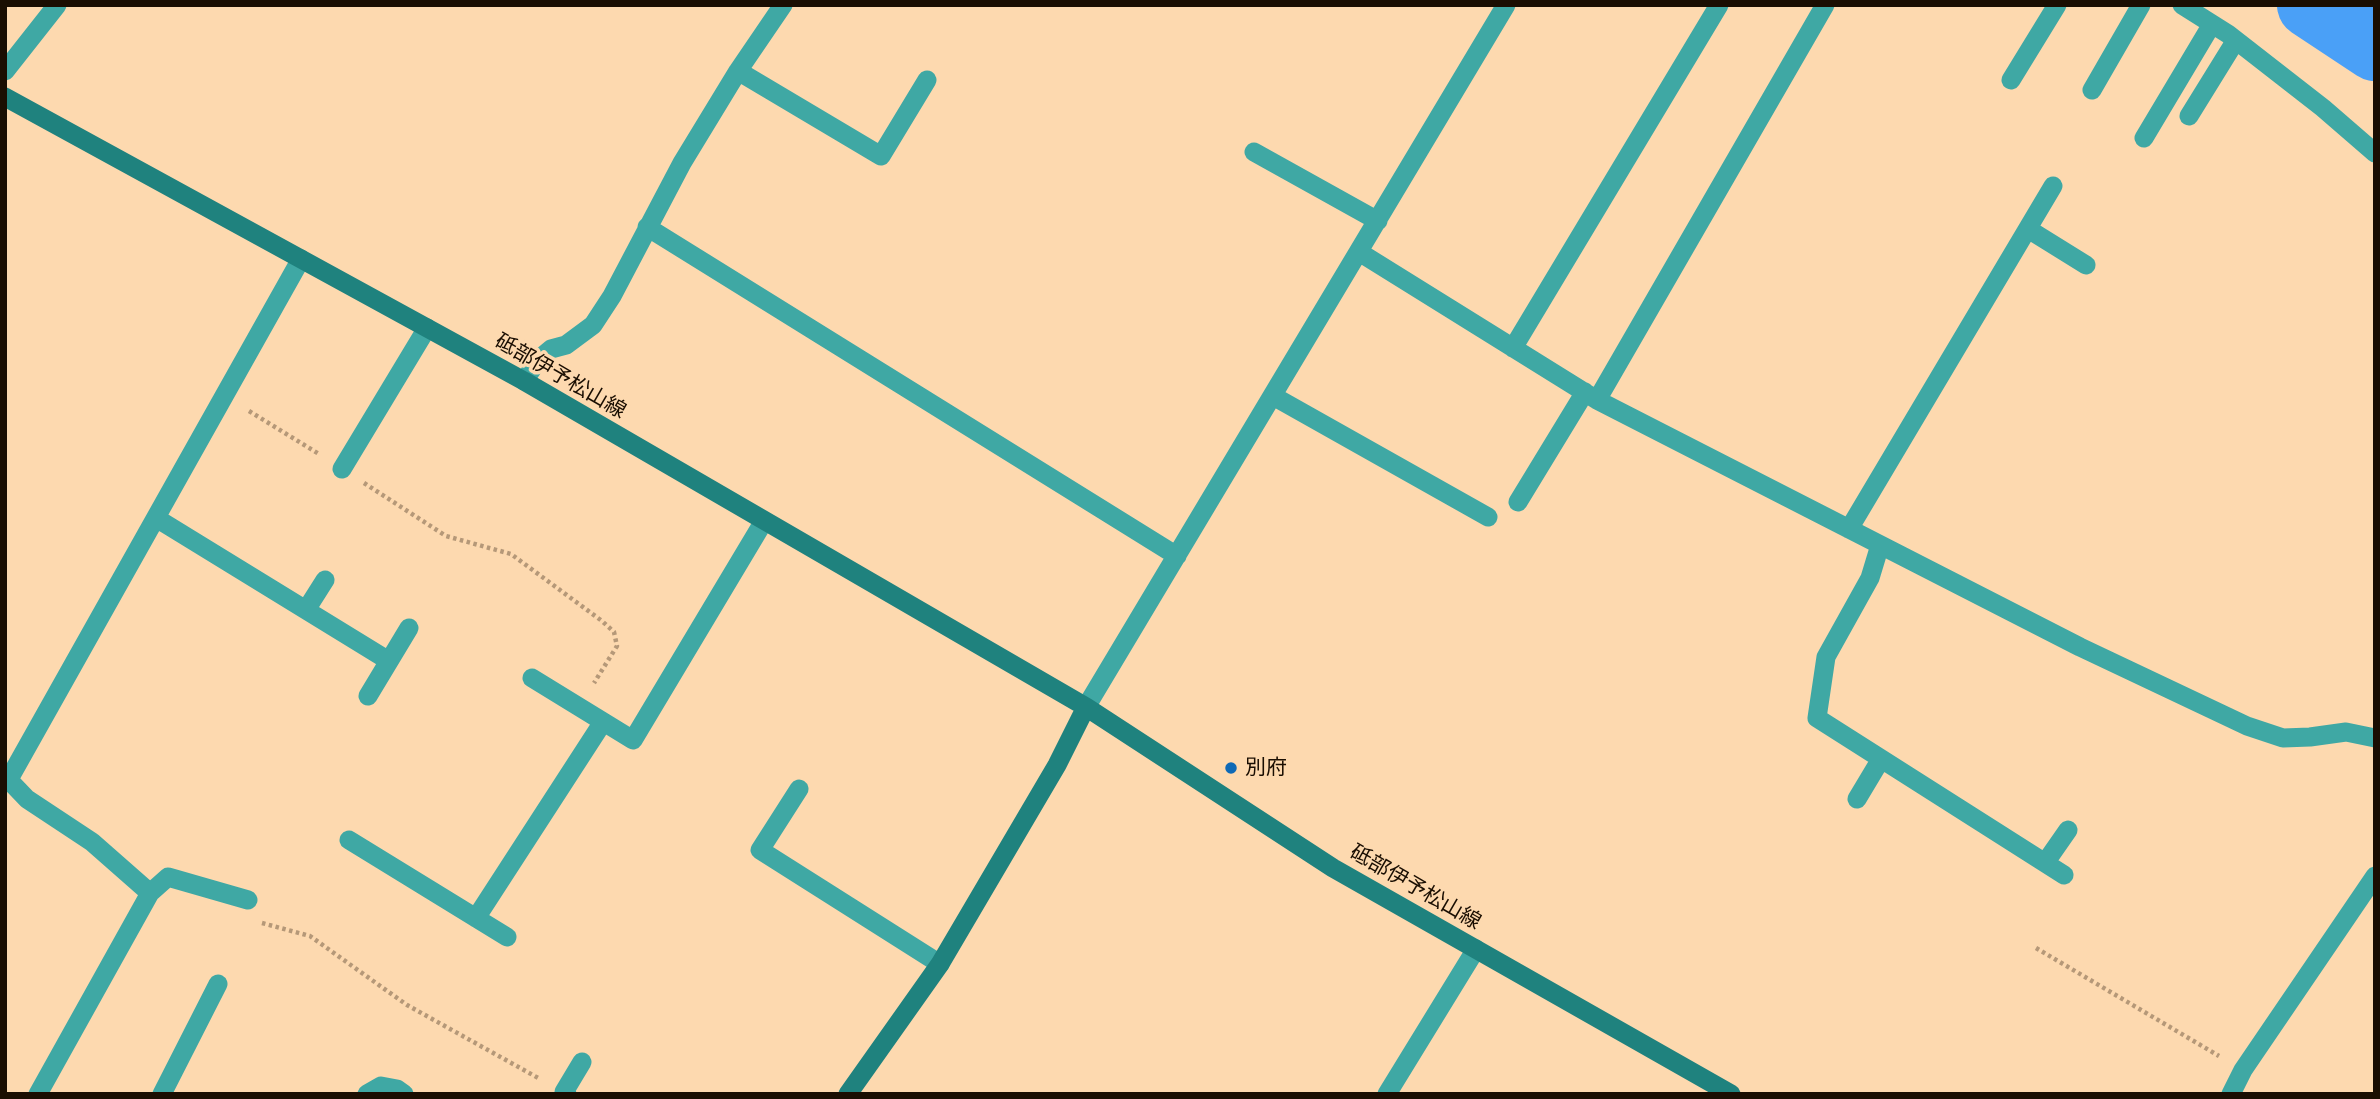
<!DOCTYPE html>
<meta charset="utf-8">
<style>
body{margin:0}
#map{position:relative;width:2380px;height:1099px;overflow:hidden;background:#fdd9af;font-family:"Varela Round",sans-serif}
canvas{display:block}
.frame{position:absolute;inset:0;border:7px solid #1a0e02;pointer-events:none}
</style>
<div id="map">
<canvas width="2380" height="1099"></canvas>
<div class="frame"></div>
</div>
<script>
const context = document.querySelector('canvas').getContext('2d');
context.lineJoin = 'round';
function strokePath(path, color, width, dash) {
  context.strokeStyle = color;
  context.lineWidth = width;
  context.lineCap = dash ? 'butt' : 'round';
  context.setLineDash(dash || []);
  context.stroke(path);
}
function drawText(font, color, halo, rows, align = 'center') {
  context.font = font + ' "Varela Round","Noto Sans JP",sans-serif';
  context.lineWidth = 7;
  context.setLineDash([]);
  context.textBaseline = 'middle';
  context.strokeStyle = halo;
  context.fillStyle = color;
  for (const [text, x, y, turn = 0] of rows) {
    context.save();
    context.translate(x, y);
    context.rotate((+turn || 0) * Math.PI / 180);
    context.textAlign = isNaN(turn) ? turn : align;
    if (halo) context.strokeText(text, 0, 0);
    context.fillText(text, 0, 0);
    context.restore();
  }
}
strokePath(new Path2D(`
 M2310 5 2375 48`), '#4aa0f7', 66);
strokePath(new Path2D(`
 M249 411 319 454
 M364 483 446 536 511 554 602 621 614 632 617 646 594 683
 M262 923 310 936 407 1005 540 1079
 M2036 948 2219 1056`), '#b59878', 4.5, [3.5, 3.5]);
strokePath(new Path2D(`
 M2182 5 2228 34 2323 108 2375 153
 M5 71 57 5
 M738 71 881 156 927 80
 M2011 80 2057 5
 M2092 90 2141 5
 M2189 116 2236 40
 M2144 138 2212 24
 M1254 152 1378 221
 M647 227 1177 556
 M2028 229 2086 265
 M1359 252 1597 400 2080 647 2247 726 2283 738 2310 737 2346 732 2375 738
 M1513 348 1719 5
 M524 381 539 359 551 349 566 345 593 325 612 296 682 163 738 71 783 5
 M1273 396 1488 517
 M1597 400 1825 5
 M342 469 427 328
 M1518 502 1585 392
 M156 518 389 661
 M1849 529 2053 186
 M1880 545 1870 578 1826 657 1817 718 2064 875
 M306 610 325 580
 M532 678 633 740 764 521
 M368 696 409 628
 M1086 707 1506 5
 M5 776 27 799 92 842 150 893 38 1094
 M9 779 301 259
 M799 789 760 850 940 964
 M1857 799 1881 759
 M349 840 507 937
 M2045 863 2068 830
 M150 893 168 877 248 900
 M476 918 603 722
 M162 1094 218 984
 M367 1094 381 1086 397 1089 404 1094
 M567 1094 564 1092 582 1062
 M1387 1094 1476 949
 M2231 1094 2243 1070 2375 876`), '#3fa8a4', 19);
strokePath(new Path2D(`
 M5 97 524 381 1086 707 1333 868 1731 1094
 M848 1094 940 964 1057 765 1086 707`), '#1f827e', 19);
for (const [x, y, r, color] of [
 [1231,768,7,"#0e69b6"]
]) {
  const dot = new Path2D();
  dot.arc(x, y, r, 0, 2 * Math.PI);
  context.fillStyle = color;
  context.fill(dot);
  strokePath(dot, '#fdd9af', 2.5);
}
drawText('21px', '#1a0e02', '#fdd9af', [
 ["砥部伊予松山線",560,377,30],
 ["砥部伊予松山線",1415,888,30]
]);
drawText('21px', '#1a0e02', '#fdd9af', [
 ["別府",1245,768]
], 'left');
</script>
